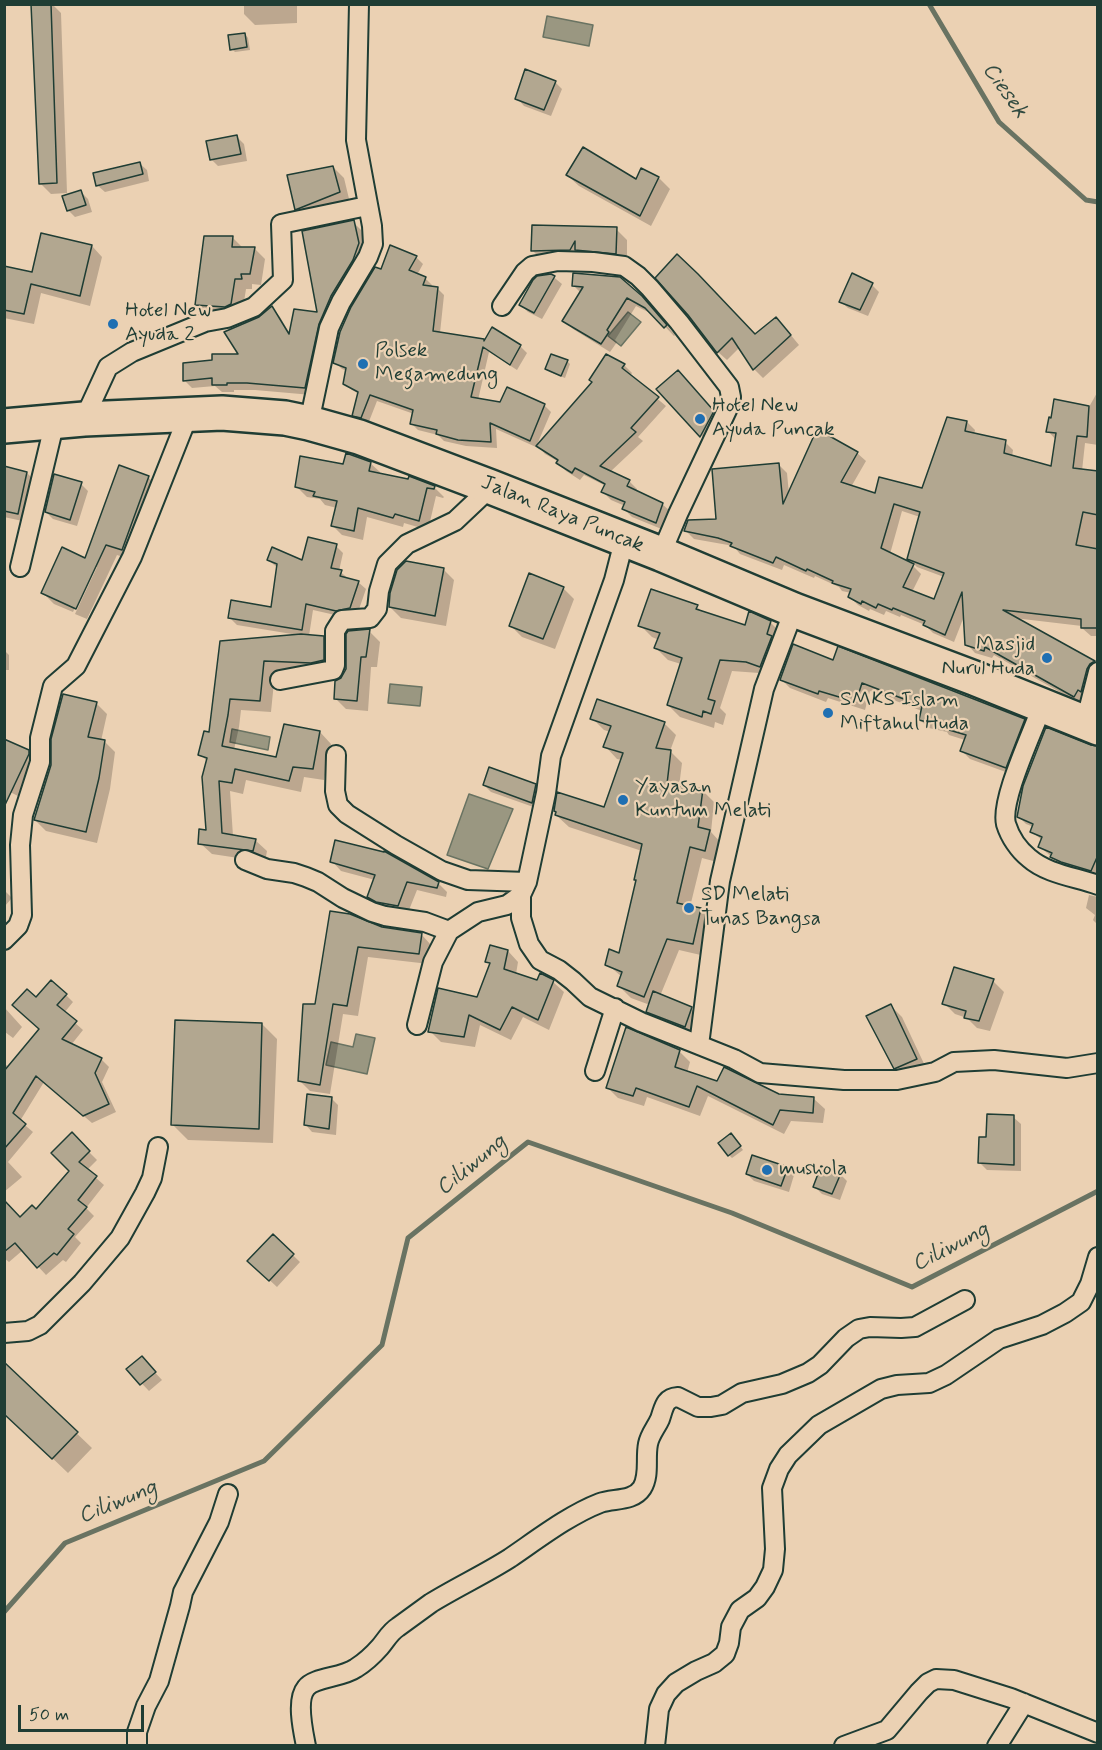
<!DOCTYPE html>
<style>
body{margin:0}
#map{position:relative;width:1102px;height:1750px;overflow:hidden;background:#ebd1b3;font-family:Mynerve,sans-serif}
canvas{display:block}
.frame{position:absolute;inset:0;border:6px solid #1f3d34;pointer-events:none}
.scale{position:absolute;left:18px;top:1705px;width:126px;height:27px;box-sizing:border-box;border:3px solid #1f3d34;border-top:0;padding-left:8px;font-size:18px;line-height:21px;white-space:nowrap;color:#1f3d34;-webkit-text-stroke:4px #ebd1b3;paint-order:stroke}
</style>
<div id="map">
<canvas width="1102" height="1750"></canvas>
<div class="frame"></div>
<div class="scale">50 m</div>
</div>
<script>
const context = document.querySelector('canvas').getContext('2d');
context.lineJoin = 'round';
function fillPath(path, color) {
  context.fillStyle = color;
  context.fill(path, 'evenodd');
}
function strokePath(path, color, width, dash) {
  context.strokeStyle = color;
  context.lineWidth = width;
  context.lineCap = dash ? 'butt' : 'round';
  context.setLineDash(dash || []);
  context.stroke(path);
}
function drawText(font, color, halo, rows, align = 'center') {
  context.font = font + ' Mynerve,sans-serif';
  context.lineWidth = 4.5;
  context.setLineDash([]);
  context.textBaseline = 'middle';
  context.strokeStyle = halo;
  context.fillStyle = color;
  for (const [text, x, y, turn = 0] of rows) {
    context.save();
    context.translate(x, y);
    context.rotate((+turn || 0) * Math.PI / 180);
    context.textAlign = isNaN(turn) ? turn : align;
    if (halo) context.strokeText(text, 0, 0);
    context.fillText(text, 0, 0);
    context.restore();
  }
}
const water = new Path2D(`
 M547 16 593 25 589 46 543 37Z
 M628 312 641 322 621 346 608 336Z
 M390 684 422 687 420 706 388 703Z
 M232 729 270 737 268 750 230 742Z
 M469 794 513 809 488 869 447 855Z
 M356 1034 375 1038 367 1074 326 1065 331 1042 353 1047Z`);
fillPath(water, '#9a9781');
strokePath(water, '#697362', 1.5);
fillPath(new Path2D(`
 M32 4H52L61 13 67 193 51 194 40 183Z
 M244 4H297V23L255 25 244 14Z
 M245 34 248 38 250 50 235 52 232 49Z
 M4 75 5 76 6 126H4Z
 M555 82 562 89 551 116 524 106 517 98Z
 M237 137 244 144 247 161 218 166 211 159Z
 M139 163 147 170 149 181 105 192 97 185Z
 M333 167 344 178 350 203 307 220 296 209Z
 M642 170 659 178 670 189 651 226 579 186 567 175 636 182Z
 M81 192 88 199 92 212 75 217 68 210Z
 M353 222 361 230 366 251 312 395 255 390H234V392H222L215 386 192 388 184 380 214 362 241 355 259 319 272 309 280 317 290 334 319 314Z
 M616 229 627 240V264L543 261 532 250Z
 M232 237 243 248H254L265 259 261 285 252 284V289H246L242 315H207L196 304Z
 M92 246 102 257 90 306 41 293 34 324 4 318V268L33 274Z
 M416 257 423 264 417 275 425 278 432 285 431 287 437 288 444 295 440 333 520 346 527 353 517 370 489 352 478 400 501 404 544 405 551 412 536 447 496 429 497 448 466 446 444 441 438 435 418 430 411 423 414 414 377 401 368 424 361 422 354 415 359 394 352 390 345 383 347 371 342 369 335 362 382 271Z
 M551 275 562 284 542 319 528 312 521 305Z
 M619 278 651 307 675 335 674 336 654 315 636 306 615 340 617 342 610 352 573 329 564 320 581 293 574 286Z
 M872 285 879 292 868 316 848 308 840 301Z
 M689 314 755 336 785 328 799 345 763 378 754 369 740 347 727 360 718 352Z
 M567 361 570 364 565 378 550 372 547 368Z
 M624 365 632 373 630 376 666 406 638 437 643 441 610 472 630 482H627L625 493 630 482 637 489 636 492 662 504 671 512 664 530 632 517 624 509 625 506 611 500 603 492 606 486 584 475 580 480 566 471 558 463 559 462 545 454 538 446Z
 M689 383 724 424 712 447 659 389Z
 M1098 391V445L1085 443 1082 471 1098 473V636H1091L1082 628V626L1014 618 1094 663 1098 666 1083 705 994 655 992 658 975 653 967 644 965 614 954 642 933 633 925 625 901 615 900 617 886 611 884 615 870 609 869 611 858 605 850 597 851 593 842 591 839 587 815 576 814 578 784 565 782 570 740 554 735 548 728 545 694 539 686 531 717 521 779 465 787 473 789 494 857 453 866 461 851 487 876 495 923 490 967 422 975 430 974 435 1005 442 1013 450 1012 457 1053 468 1056 440 1048 431 1089 407ZM902 511 920 517 908 558 917 567 944 577 934 601 912 592 921 574 913 566 890 554Z
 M370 463 380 472 379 475 434 487 444 497 443 498 436 496 428 530 404 523 403 527 367 517 363 540 342 535 333 526 337 508 325 505 320 499 307 497 297 487 344 466Z
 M4 468 27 473 36 482 27 522 4 517Z
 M148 477 159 488 133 560 117 555 87 619 75 614 97 567H94L73 612 54 604 43 593 86 560Z
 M81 484 88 491 77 526 53 519 46 512Z
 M336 546 343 553 339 571 349 579 358 582 366 589 357 615 344 617 313 610 309 636 323 637 335 649 324 673 275 672 271 712 241 710 239 727 234 750 277 759 320 732 331 744 324 780 304 777 301 792 246 780 243 794 230 791 233 836 255 840 267 851 265 862 212 854 200 843 207 832 208 762 200 754 211 734 221 642 298 635 237 625 230 618 272 609 278 568 268 560 303 562Z
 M443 569 454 580 446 626 401 618 390 607Z
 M563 588 574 599 555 649 522 637 511 626Z
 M697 607 703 613 746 627 770 622 782 634 773 678 759 673 732 671 720 708 726 714 723 725 715 722 714 728 680 717 668 705 681 664 668 660 656 648 659 640 652 637 640 625Z
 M369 631 380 642 377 667H371L368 711 346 709 335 698Z
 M4 650 9 655V670H4Z
 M834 662 1024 720 1033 729 1014 775 970 759 962 751 965 740 949 735 947 732 929 728 920 720 922 711 870 691 865 710 828 698 826 702 790 688 781 679Z
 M96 703 107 714 101 741H104L115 752 110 789 97 843 46 831 35 820Z
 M592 718 664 723 676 735 670 751 682 763 679 787 702 790 714 802 711 832 721 843 717 862 702 858 690 907 701 910 713 922 705 956 679 950 660 996 691 1009 698 1016 692 1033 655 1019 648 1012 650 1005 631 998 619 986 622 977 607 964 620 955 637 881 642 851 569 827 556 815 605 809 622 760 617 759 605 746 610 732 604 730Z
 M1098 748V877L1070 869 1059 863 1040 847 1042 840 1032 832 1034 827 1026 824 1018 816Z
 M28 752 36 760 20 797 8 791Z
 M484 785 535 786 542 793 539 809 491 792Z
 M332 861 438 883 447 892 446 897 417 890 407 915 378 906 369 897 375 880 341 871Z
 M4 890 12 898 4 907Z
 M1089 895 1098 897V925L1093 920 1095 915 1086 908Z
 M332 913 381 928 421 934 431 945 429 964 368 957 358 1016 343 1014 330 1094 310 1091 299 1080 317 1006Z
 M508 951 518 962 516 974 538 982H553L564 992 549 1030 523 1017 511 1040 480 1025 475 1047 441 1042 430 1031 478 998 491 965 487 961Z
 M993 981 1004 992 990 1031 977 1028 967 1018 955 1014 944 1003Z
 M66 995 73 1002 64 1013 83 1030 71 1045 101 1059 109 1067 102 1082 116 1112 92 1123 44 1082 20 1121 33 1132 8 1162 22 1177 4 1192V1068L6 1065 10 1067 41 1030 37 999Z
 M891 1006 902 1017 927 1070 906 1079 895 1068Z
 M4 1007 22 1027 13 1038 5 1032 4 1033Z
 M262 1024 277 1039 273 1143 188 1140 173 1125Z
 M679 1051 690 1062 687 1073 718 1083 778 1096 814 1099 825 1109 823 1123 791 1121 784 1134 708 1096 700 1116 647 1097 644 1106 618 1098 607 1087Z
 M331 1098 338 1105 336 1135 312 1132 305 1124Z
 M1013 1117 1021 1124V1171L987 1170 980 1163 988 1139Z
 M72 1135 97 1160 87 1170 104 1185 86 1208 94 1216 75 1237 81 1243 66 1262 63 1260 46 1275 23 1250 9 1262 4 1258V1202L20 1219 36 1211 72 1171Z
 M734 1138 743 1150 732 1158 729 1155Z
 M787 1168 794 1175 789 1192 754 1181 747 1174Z
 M840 1174 847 1181 840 1200 822 1194 815 1187Z
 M273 1236 300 1262 277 1287 249 1261Z
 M4 1364 92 1448 68 1473 4 1412Z
 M148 1365 162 1380 149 1391 128 1369Z`), '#0003');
strokePath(new Path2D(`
 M929 4 999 122 1086 200 1098 202
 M4 1612 65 1543 264 1461 382 1345 408 1238 528 1142 732 1213 912 1287 1098 1191`), '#697362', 5);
const building = new Path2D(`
 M31 4H51L57 183 39 184Z
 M245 33 247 47 230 50 228 35Z
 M525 69 556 81 544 110 515 99Z
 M237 135 241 154 210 160 206 141Z
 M583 147 636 179 641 168 659 177 640 216 566 175Z
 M140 162 143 174 96 186 93 173Z
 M333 166 340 192 295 210 287 175Z
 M81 190 86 205 67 211 62 196Z
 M354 220 359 243 353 260 331 296 319 324 305 388 247 383H227V385H212V378L183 381V363L212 360V354H238L224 332 259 317 272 306 289 334 294 309 317 312 302 231Z
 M532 225 617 227 616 254 575 250V241L570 250 531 251Z
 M41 233 92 245 80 296 31 284 24 314 4 310V266L32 272Z
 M204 236H233L232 247H255L250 274H241L242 279H235L231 304 225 307 195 305Z
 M390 245 417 256 409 270 426 277 423 285 438 287 433 331 484 339V341L492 327 521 345 510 365 483 347 471 397 500 402 507 387 545 404 530 441 490 423 491 442 458 440 436 434 437 430 410 424 413 410 370 395 361 418 352 416 358 392 343 384 346 368 333 363 340 332 351 307 375 267 381 269Z
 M677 254 698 274 755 334 776 317 791 335 753 370 732 338 717 353 688 315 655 278Z
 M573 273 620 277 642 296 667 325 664 328 645 308 627 298 607 330 609 332 601 344 562 321 583 287 572 286Z
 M852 273 873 283 860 310 839 302Z
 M551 274 555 276 534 313 519 305 533 280 537 276Z
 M551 354 568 360 561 376 545 369Z
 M606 354 625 364 622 368 659 397 631 428 636 432 600 466 630 480 627 486 663 503 656 523 622 509 625 502 601 492 605 484 575 468 572 473 556 463 558 460 536 446 592 382 589 380Z
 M678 370 714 411 700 437 656 389Z
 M1054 399 1089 406 1087 437 1077 436 1073 468 1098 471V515L1083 512 1076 545 1098 549V628H1081V619L1003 610 1095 661 1090 664 1087 669 1081 692 1078 690 1074 697 985 647 984 651 965 645 962 592 945 635 923 625 925 621 893 608 892 610 878 604 876 608 862 601 861 604 848 597 851 589 832 583 833 581 807 569 806 571 776 557 773 563 730 546 732 543 718 538 684 531 688 520 716 519 712 469 779 463 783 504 817 429 858 452 841 482 875 493 879 477 922 488 947 417 967 421 965 431 1006 440 1004 453 1051 466 1056 433 1046 432 1049 417 1051 418ZM894 504 920 512 907 559 944 573 934 599 903 587 914 564 881 548Z
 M346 453 371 462 369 471 408 479 409 476 435 486 434 489 427 488 419 521 395 514 393 518 358 508 354 531 331 526 337 501 313 496 315 492 295 487 300 456 343 464Z
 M119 465 149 476 122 550 106 545 76 609 41 593 62 547 85 558Z
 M4 466 27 472 18 514 4 511Z
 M54 474 82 482 70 520 45 512Z
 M308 537 337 544 331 568 342 570 340 576 359 581 350 608 336 611 306 604 302 630 228 618 231 600 271 607 277 564 267 560 272 547 302 560Z
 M406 561 444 568 435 616 389 607 390 593 397 570Z
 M529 573 564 587 543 639 509 626Z
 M651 589 698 605 696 609 745 625 749 611 771 621 767 634 772 636 760 667 746 662 720 660 708 699 715 701 711 714 703 711 702 717 667 705 682 658 654 648 660 633 638 626Z
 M370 629 366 657H361L357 701 334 699 335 681 341 678 346 669V634L348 631Z
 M301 634 324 636V660L311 663 264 661 260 701 230 699 228 715 222 746 276 757 284 724 320 731 313 769 293 767 289 781 235 769 232 783 219 781 222 833 256 839 253 851 198 844 199 829 206 830 202 777 207 758 198 755 204 731 209 732 220 641Z
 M793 644 833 660 838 646 1025 719 1006 768 960 751 966 735 939 727V725L919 720 922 706 862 683 856 702 819 691 818 694 780 680Z
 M63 694 97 702 88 737 105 740 99 778 86 832 34 820 51 765V739Z
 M597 699 665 722 656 748 671 750 667 784 703 789 698 827 710 830 705 851 690 847 677 903 701 908 693 944 667 939 644 997 617 986 622 972 605 965 609 949 619 953 636 880H634L642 844 555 815 556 812 554 811 557 792 604 807 623 753 603 747 611 726 590 719Z
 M1046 727 1091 745 1098 746V855L1091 871 1061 862 1050 857 1052 853 1038 847 1042 837 1030 832 1033 824 1017 817 1023 786Z
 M4 739 29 750V754L4 807Z
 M489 767 536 784 532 803 483 785Z
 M335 840 384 852V851L439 882 437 888 407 882 398 906 376 902 367 897 375 875 330 862Z
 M330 911 350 914 382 927 422 933 419 954 358 947 347 1006 333 1004 320 1085 298 1081 303 1004H315Z
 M490 945 508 950 504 969 537 980 540 973 554 980 538 1020 512 1007 500 1030 469 1015 464 1037 428 1032 438 988 477 997 490 963 485 962Z
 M954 967 994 979 979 1021 964 1018 966 1011 942 1004Z
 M51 980 67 994 57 1005 77 1021 62 1039 102 1058 95 1073 109 1104 83 1116 36 1076 13 1113 26 1124 4 1149V1071L39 1029 12 1005 27 989 36 997Z
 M653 991 692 1007 685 1027 646 1012Z
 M891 1004 917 1059 894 1069 866 1016Z
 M175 1020 262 1023 259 1129 171 1125Z
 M626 1027 680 1050 675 1067 717 1081 724 1067 779 1094 814 1097 813 1113 780 1110 773 1125 697 1086 689 1107 636 1088 633 1096 606 1088Z
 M307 1094 332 1097 329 1129 304 1125Z
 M987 1114 1014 1115V1165L978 1163 979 1137H986Z
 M72 1132 90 1151 79 1162 97 1176 78 1200 87 1207 68 1229 74 1234 57 1255 54 1253 37 1268 15 1243 4 1252V1200L20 1217 32 1205 36 1209 69 1171 51 1153Z
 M731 1133 741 1146 728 1156 718 1143Z
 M752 1155 788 1167 781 1186 746 1174Z
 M821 1166 841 1173 832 1194 813 1187Z
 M273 1234 294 1254 269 1281 247 1261Z
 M142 1356 156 1372 140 1385 126 1369Z
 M4 1362 78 1432 52 1459 4 1414Z`);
fillPath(building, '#b2a790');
strokePath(building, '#1f3d34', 1.5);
const street = new Path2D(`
 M502 306 525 272 532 266 558 261 593 262 624 266 638 276 650 288 679 322 729 387 731 397 729 406 678 514 661 554
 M84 419 108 367 132 352 205 322 227 318 254 307 283 280 281 224 367 206
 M309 423 329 328 341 302 368 257 373 244 372 226 356 140 359 4
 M20 567 55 421
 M280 680 333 670 335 665V631L342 620 370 618 377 609 379 591 387 564 407 544 455 521 491 487
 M1042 706C1033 732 1000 800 1006 824 1010 837 1019 850 1029 858 1047 874 1076 877 1098 885
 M1085 723 1098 672
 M336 755 335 791 338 805 347 814 396 845 442 871 468 880 527 882
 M245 860 267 869 294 873 306 877 318 882 343 898 372 912 385 916 425 922 449 931
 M521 895V918L529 944 540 960 559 970 573 981 590 997 641 1022 699 1045 720 881 764 689 794 610
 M4 940 18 926 22 915 20 845 23 815 40 762V738L53 686 76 666 132 557 188 416
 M417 1025 433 962 449 931 478 912 507 905 521 895 527 882 546 793 551 756 614 580 624 541
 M699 1045 734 1059 760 1073 844 1080H897L935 1072 954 1062 994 1060 1067 1068 1098 1063
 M595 1071 615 1008
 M4 1333 28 1331 40 1325 82 1283 120 1238 145 1193 152 1178 158 1147
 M137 1746V1732L146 1706 159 1681 180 1606 183 1592 219 1522 228 1494
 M306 1746C303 1731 296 1700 306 1688 314 1677 342 1678 356 1668 364 1663 373 1655 380 1647 386 1640 390 1632 398 1627 409 1619 420 1611 431 1603 457 1587 485 1574 510 1558 538 1539 569 1515 600 1503 613 1498 633 1502 642 1488 650 1475 645 1459 648 1444 650 1434 656 1428 660 1419 664 1408 664 1398 678 1397L698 1407H711L722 1405 742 1393 782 1384 808 1373 820 1365 846 1338 859 1329 870 1327 901 1328 915 1327 965 1300
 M655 1746 659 1709 666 1694 676 1683 696 1671 714 1663 725 1654 729 1643 731 1627 740 1610 757 1598 765 1587 773 1570 775 1549 772 1488 779 1469 788 1455 819 1425 881 1389 897 1385 929 1383 946 1375 999 1339 1042 1325 1065 1313 1081 1302 1090 1284 1098 1257
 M844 1746 887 1730 919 1692 928 1683 936 1679 954 1680 1011 1698 1098 1733
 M997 1746 1024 1703`);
const highway = new Path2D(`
 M4 426 84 419 222 413 285 418 309 423 359 437 491 487 661 554 794 610 974 678 1098 728`);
strokePath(street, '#1f3d34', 22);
strokePath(highway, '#1f3d34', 38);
strokePath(street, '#ebd1b3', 18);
strokePath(highway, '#ebd1b3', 33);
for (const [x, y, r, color] of [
 [113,324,6,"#1f6fb2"],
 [363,364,6,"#1f6fb2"],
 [700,419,6,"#1f6fb2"],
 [1047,658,6,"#1f6fb2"],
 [828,713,6,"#1f6fb2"],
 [623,800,6,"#1f6fb2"],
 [689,908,6,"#1f6fb2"],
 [767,1170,6,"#1f6fb2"]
]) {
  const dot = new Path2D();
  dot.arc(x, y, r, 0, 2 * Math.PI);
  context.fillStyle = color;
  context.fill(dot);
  strokePath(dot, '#ebd1b3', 2);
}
drawText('21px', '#1f3d34', '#ebd1b3', [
 ["Hotel New",125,312],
 ["Ayuda 2",125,336],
 ["Polsek",375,352],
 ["Megamedung",375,376],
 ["Hotel New",712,407],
 ["Ayuda Puncak",712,431],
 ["Masjid",1035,646,"right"],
 ["Nurul Huda",1035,670,"right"],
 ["SMKS Islam",840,701],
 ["Miftahul Huda",840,725],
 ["Yayasan",635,788],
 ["Kuntum Melati",635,812],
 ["SD Melati",701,896],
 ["Tunas Bangsa",701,920],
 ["mushola",779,1170]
], 'left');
drawText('21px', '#1f3d34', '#ebd1b3', [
 ["Jalan Raya Puncak",562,515,22]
]);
drawText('italic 22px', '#314a40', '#ebd1b3', [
 ["Ciesek",1004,91,55],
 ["Ciliwung",472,1166,-39],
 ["Ciliwung",951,1248,-27],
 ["Ciliwung",118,1503,-22]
]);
</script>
